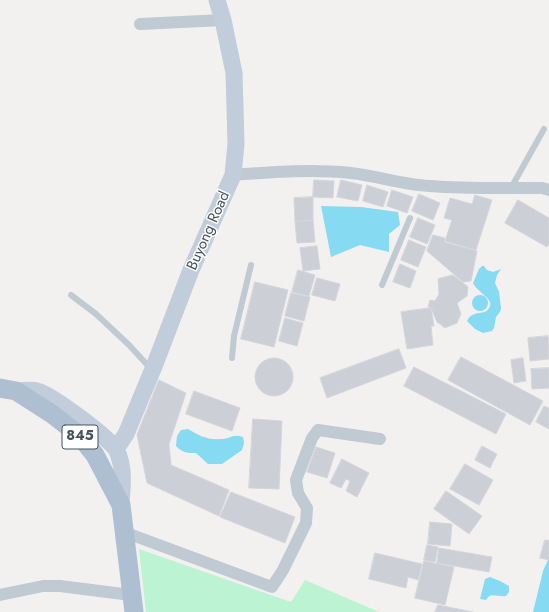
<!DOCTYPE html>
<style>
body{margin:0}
canvas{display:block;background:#f3f0f0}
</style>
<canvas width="549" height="612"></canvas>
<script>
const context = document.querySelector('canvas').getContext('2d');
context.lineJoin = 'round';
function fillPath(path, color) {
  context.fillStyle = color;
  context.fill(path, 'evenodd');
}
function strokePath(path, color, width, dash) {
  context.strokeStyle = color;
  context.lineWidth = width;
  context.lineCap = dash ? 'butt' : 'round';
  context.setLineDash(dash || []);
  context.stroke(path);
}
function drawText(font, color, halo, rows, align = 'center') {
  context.font = font + ' Jost,sans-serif';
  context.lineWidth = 3;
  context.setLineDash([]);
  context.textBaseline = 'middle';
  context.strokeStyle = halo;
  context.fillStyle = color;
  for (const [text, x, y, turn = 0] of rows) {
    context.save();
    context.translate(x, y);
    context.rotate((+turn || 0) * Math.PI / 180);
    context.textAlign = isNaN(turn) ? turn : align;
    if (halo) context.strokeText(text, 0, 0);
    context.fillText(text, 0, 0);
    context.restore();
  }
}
fillPath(new Path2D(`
 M139 549 291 602 305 580 379 612H146Z`), '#bcf3d2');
fillPath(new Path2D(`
 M321 206 361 207 398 212 400 225 389 234V252L360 245 331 257Z
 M482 266H484L487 270 493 272 501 269 497 275 495 283 499 292 501 308 500 312 496 317 494 328 492 331 483 333 475 329 467 321C472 312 477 314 485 312 501 301 477 293 473 283L479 269Z
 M472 303a8 8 0 1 1 16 0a8 8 0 1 1-16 0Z
 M188 429C200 436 207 440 221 439 231 439 232 433 243 437L244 443 242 450 222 464H208L196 453C188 453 182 453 176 446L177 436 181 430Z
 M549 557V612H533L543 571Z
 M490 577 500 581 509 586V592L506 596C500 597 494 594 489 596L486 600 480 599 485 579Z`), '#86daf2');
const building = new Path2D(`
 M314 180 334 181 333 198 313 197Z
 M341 180 362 185 358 201 337 197Z
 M367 185 388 192 383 207 363 201Z
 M392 190 413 197 407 213 387 206Z
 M419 194 440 203 433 220 412 211Z
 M475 195 492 200 476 250 445 241 452 220 444 218 450 198 472 204Z
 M313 197V220L295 222 294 198Z
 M518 200 549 218V244L547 247 505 223Z
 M418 218 435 225 427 244 410 237Z
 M313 220 315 242 297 243 295 222Z
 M433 235 445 238 444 242 477 251 471 281 463 282 427 251Z
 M409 240 426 247 418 267 401 260Z
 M317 246 320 269 303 271 300 248Z
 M400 264 416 271 410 288 393 282Z
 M298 270 315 275 309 296 292 292Z
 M453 275 468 287 467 296 457 303 461 314 457 323 445 328 437 322 431 308 428 307 430 300 435 301 439 294 438 279Z
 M317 278 340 284 335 301 312 295Z
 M255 282 288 290 274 347 241 339Z
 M291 293 310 297 304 321 285 316Z
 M431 308 434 326H431L433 345 407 349 401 312Z
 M285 318 303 323 297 346 279 341Z
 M548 336 549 359 530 361 528 338Z
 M399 349 406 368 327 398 320 378Z
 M461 357 543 401 530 425 448 380Z
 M523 358 526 381 514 383 511 360Z
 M255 377a19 19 0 1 1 38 0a19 19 0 1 1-38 0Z
 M414 367 506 414 496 434 404 386Z
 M549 368V388L532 389 531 369Z
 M159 380 186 393 169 444 171 465 229 490 219 516 147 483 137 435Z
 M194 391 240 408 232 431 186 414Z
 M544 406 549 408V429L536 422Z
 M253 419 282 421 279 489 249 488Z
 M482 446 497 454 490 468 475 460Z
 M316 447 335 453 327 478 307 472Z
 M342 459 369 473 357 497 346 491 350 481 346 479 341 488 330 483Z
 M465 464 493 480 479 505 450 489Z
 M446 491 482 516 469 534 434 509Z
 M231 492 295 517 285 543 220 517Z
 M430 522 452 524 450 546 428 544Z
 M545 540 549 541V560L540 558Z
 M427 545 438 547 435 562 424 560Z
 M439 548 492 557 489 572 437 563Z
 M375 553 422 564 418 580 408 577 406 588 369 579Z
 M424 561 454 567 445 605 415 598Z
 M438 605 473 612H435Z`);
fillPath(building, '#cccfd5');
strokePath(building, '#d4d6dc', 1);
strokePath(new Path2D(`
 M511 188 544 129
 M382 285 410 218
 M71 295 96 314 129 345 151 369
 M232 358 234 336 251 265`), '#c0cad3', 6);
strokePath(new Path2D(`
 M140 24 223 20
 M233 175C273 172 312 169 351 173 378 176 403 185 430 186 467 189 505 188 542 188L549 190
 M124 532 272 587 283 570 306 523 307 508 298 493 296 480 312 438 318 430 380 439
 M0 595 43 586H60L131 595`), '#c0cad3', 12);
strokePath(new Path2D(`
 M16 391C22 391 31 389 37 391 51 394 111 439 117 451 125 469 122 487 121 505
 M116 449 126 434 155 364 191 270 233 175 236 144 234 73 223 20 217 0`), '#c1cdda', 17);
strokePath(new Path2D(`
 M0 388 16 391 52 414 79 435 95 455 121 505 134 612`), '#aebfd1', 19);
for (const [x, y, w] of [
 [80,437,36]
]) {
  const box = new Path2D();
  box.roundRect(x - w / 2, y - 12, w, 24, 3);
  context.fillStyle = '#fff';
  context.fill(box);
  strokePath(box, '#46535f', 1);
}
drawText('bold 14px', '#46535f', null, [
 ["845",80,437]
]);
drawText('15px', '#46535f', '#fff', [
 ["Buyong Road",209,231,-66]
]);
</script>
